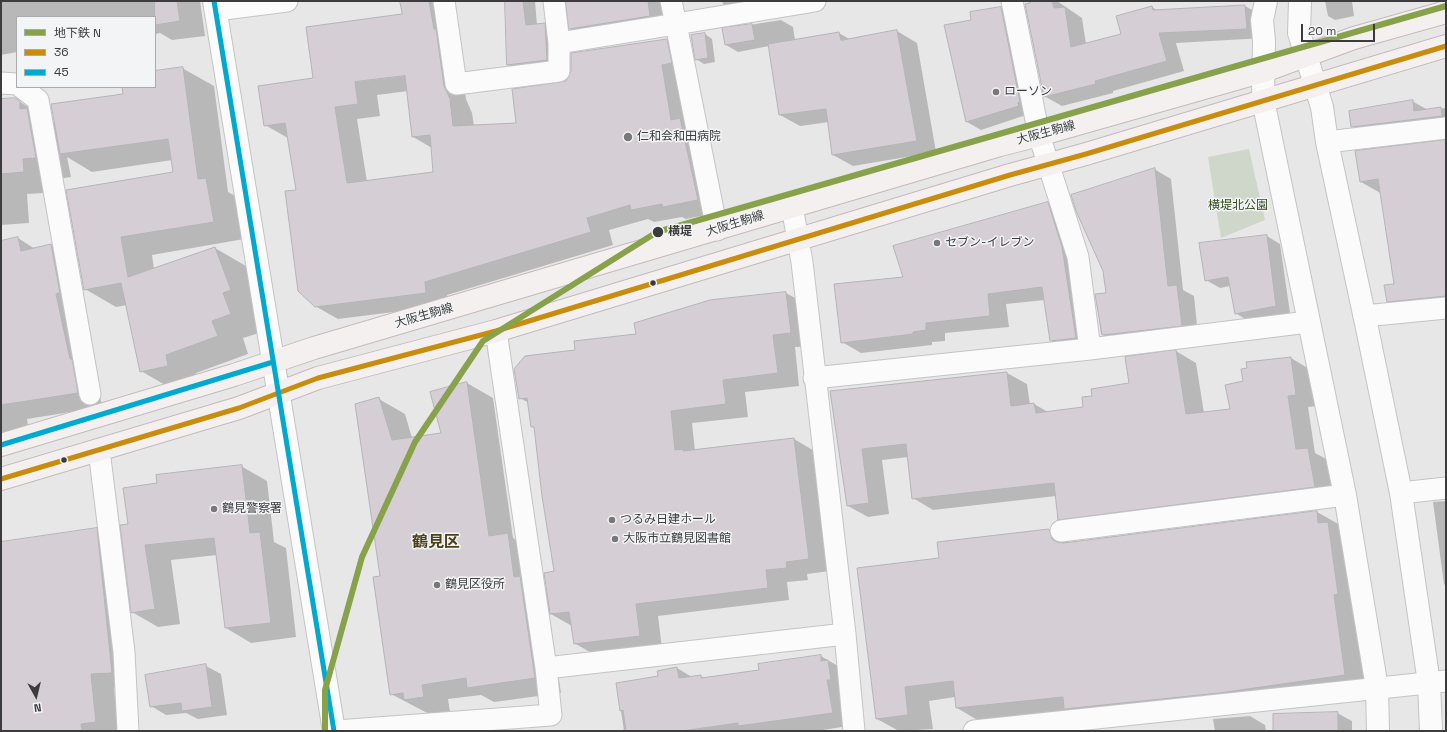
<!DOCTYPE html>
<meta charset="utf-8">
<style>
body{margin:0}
#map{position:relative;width:1447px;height:732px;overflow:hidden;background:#e7e7e8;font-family:"Space Grotesk","Noto Sans JP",sans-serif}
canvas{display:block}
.frame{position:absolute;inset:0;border:2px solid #3c3c3d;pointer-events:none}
.legend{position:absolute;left:16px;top:16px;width:140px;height:72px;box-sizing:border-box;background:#f3f4f6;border:1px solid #aaaaac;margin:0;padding:5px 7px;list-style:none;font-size:12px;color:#3c3c3d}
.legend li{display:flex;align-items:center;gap:8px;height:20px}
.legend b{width:20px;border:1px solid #aaaaac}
.north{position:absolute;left:16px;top:676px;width:40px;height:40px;-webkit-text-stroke:3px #f3f4f6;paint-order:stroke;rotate:172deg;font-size:11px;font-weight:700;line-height:16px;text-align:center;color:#3c3c3d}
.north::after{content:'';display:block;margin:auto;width:14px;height:18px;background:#3c3c3d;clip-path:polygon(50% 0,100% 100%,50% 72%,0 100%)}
.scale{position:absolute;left:1301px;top:24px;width:74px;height:18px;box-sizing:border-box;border:2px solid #3c3c3d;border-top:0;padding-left:5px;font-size:12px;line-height:14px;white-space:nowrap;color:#3c3c3d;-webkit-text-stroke:3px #f3f4f6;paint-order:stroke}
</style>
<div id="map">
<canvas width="1447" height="732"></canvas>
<div class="frame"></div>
<ul class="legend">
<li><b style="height:5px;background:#88a14b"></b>地下鉄 N</li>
<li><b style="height:5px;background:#c88c0f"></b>36</li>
<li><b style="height:5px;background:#00a9ce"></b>45</li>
</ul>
<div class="north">N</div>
<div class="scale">20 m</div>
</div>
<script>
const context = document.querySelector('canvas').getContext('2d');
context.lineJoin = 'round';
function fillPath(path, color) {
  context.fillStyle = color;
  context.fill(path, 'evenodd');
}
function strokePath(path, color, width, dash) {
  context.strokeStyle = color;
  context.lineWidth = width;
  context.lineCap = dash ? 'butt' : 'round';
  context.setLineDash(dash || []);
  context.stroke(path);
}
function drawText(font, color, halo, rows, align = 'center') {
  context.font = font + ' "Space Grotesk","Noto Sans JP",sans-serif';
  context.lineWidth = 3;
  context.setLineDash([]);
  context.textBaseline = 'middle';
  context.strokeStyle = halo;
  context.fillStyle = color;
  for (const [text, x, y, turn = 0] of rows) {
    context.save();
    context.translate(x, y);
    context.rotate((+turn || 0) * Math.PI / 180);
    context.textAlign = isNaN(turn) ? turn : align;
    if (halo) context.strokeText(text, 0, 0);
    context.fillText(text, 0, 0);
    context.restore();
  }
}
fillPath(new Path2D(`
 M1249 149 1265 220 1221 238 1208 157Z`), '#cfd7ca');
fillPath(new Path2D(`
 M1 1H200L205 36 172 40 160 33 155 34V17H17V52L1 55Z
 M401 1H437L458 43 466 99 472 113 474 126 518 124 566 82 667 40 689 53 720 212 686 219 682 217 654 222 648 219 609 230 613 245 447 295 449 305 338 319 315 306 288 138 265 125 314 79 403 15ZM408 91 413 137 432 148 434 173 367 182 357 119 380 116 377 95Z
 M506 1H535L537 25 544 24 557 32 559 67 521 72 508 65Z
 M567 1H661L665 24 585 37 570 29Z
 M722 1H794L740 14 723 4Z
 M1031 1H1057L1082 18 1086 44 1122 35 1152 7 1158 11 1245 6 1263 16 1264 38 1176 43 1184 71 1113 91V93L1062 106 1044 96Z
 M1325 1H1352L1354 16 1335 20 1328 16Z
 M1001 9 1015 16 1032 113 981 130 967 122 972 21Z
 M781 20 793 27 795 40 839 33 851 40 897 31 917 43 936 152 853 166 833 155 829 122 800 126 780 115 769 46 738 52 726 45 724 29Z
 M705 34 712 39 715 62 704 64 696 59Z
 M182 68 214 86 228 192 237 197 244 239 152 255 154 269 215 248 246 266 261 308 262 332 243 338 248 354 196 373 199 383 172 389 141 371 127 305 116 307 85 289 74 226 174 172 172 160 92 172 67 157 71 177 58 179 59 192 27 194 29 223 1 225V100L15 99 55 123 124 95 123 87H155V72Z
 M1412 101 1428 110 1446 108V131L1374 139 1352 126Z
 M1446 141V310L1410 314 1388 301 1395 285 1382 194 1361 182Z
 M1154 169 1171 179 1183 290 1194 296 1198 335 1118 344 1101 334 1096 295 1107 294Z
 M1048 203 1067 214 1095 349 1070 352 1051 341 1045 300 1006 304 1009 327 945 333V341L932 342V345L861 353 842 342 904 278Z
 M1267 236 1280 244 1290 313 1249 321 1235 313 1230 286 1220 288 1206 280Z
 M18 238 35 249 51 245 76 259 102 407 27 419 29 430 1 436V242Z
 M786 293 808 305 812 346 795 347 799 386 745 392 748 417 692 423 695 451 794 439 816 452 830 571 807 574 808 580 787 582 789 600 658 616 662 648 597 656 574 643 572 626 549 613 561 693 494 702 481 695 448 699 450 712 431 715 391 694 381 577 379 399 405 414 412 438 442 433 467 383 493 398 513 538 534 550 539 588 548 593 555 572 535 428 532 426 529 403 520 398 576 351Z
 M1176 351 1196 363 1204 413 1231 410 1244 382 1248 369 1247 363 1291 358 1311 370 1316 406 1308 407 1315 453 1328 460 1335 498 1079 531 1059 519 1056 496 933 510 913 498 909 457 882 460 889 514 868 517 848 506 831 392 1007 373 1027 384 1030 405 1034 404 1048 412 1084 408 1093 396 1130 384Z
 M241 466 267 481 274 542 286 548 296 637 251 643 226 628 217 555 171 560 180 624 158 627 132 612 129 525 158 484Z
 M1446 501V586L1444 584 1433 502Z
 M1317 512 1342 526 1370 689 981 722 957 708 955 697 929 701 933 729 899 731 877 719 940 558 1049 530 1071 543Z
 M96 529 119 543 135 685 114 687 118 731H1V543Z
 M821 656 843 669 854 725 817 731H624L617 684 659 677 677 668 692 677 700 676 705 678 760 671Z
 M206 666 221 674 227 715 198 719 186 713 166 715 151 706Z
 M1337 713 1352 721V731H1304Z
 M1250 716 1265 725 1266 731H1215L1213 719Z`), '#0003');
const building = new Path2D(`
 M155 1H177L180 21 155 25Z
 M400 1H429L434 29H436L444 86 450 99 453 126 516 123 512 89 566 81 571 71V53L667 39 672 63 662 65 671 120 680 118 698 200 663 207 662 204 631 210 630 205 587 218 591 232 425 282 426 293 315 307 298 291 285 191 296 190 285 123 264 126 258 86 313 78 306 27 402 14ZM405 76 412 137 430 135 433 172 347 183 335 107 358 104 355 82Z
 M505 1H523L526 25 545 23 547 60 507 65Z
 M566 1H648L650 16 569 29Z
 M1030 1H1052L1054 8 1065 7 1071 47 1121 34 1116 16 1152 6 1153 10 1245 5 1247 29 1159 33 1167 61 1095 81 1096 84 1044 97 1025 4 1030 3Z
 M1001 7 1020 102 1018 103 1019 106 966 122 944 25 971 20 970 12Z
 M752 24 755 40 725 45 722 28Z
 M897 30 917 141 832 155 826 109 779 115 768 44 839 32 841 40Z
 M705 33 708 58 695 60 691 35Z
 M183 67 198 179 206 178 214 222 121 237 128 277 215 247 231 290 223 293 231 314 212 321 218 336 166 355 168 366 140 372 121 283 84 290 66 190 173 172 168 139 60 154 51 104 123 94 122 87H155V71Z
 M15 98 20 101V109L27 108 36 158 23 159 24 172 1 174V99Z
 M1413 100 1414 111 1441 107 1442 116 1351 127 1349 111Z
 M1446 140V296L1387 302 1384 285 1394 284 1378 179 1360 182 1355 151Z
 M1155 168 1168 286 1177 285 1182 326 1102 335 1095 294 1106 293 1103 271 1076 211 1071 195Z
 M1048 202 1062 247 1076 338 1050 341 1042 287 988 294 990 316 926 323V330L913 332V334L841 343 834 284 903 277 893 246Z
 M1267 235 1276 306 1235 314 1228 277 1205 281 1199 243Z
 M18 237 21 251 51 244 60 293 56 294 70 359H72L78 393 1 405V241Z
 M786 292 791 333 773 335 778 373 723 380 726 404 671 411 675 450 683 449V451L794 438 809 559 786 562 787 568 766 570 768 588 636 604 640 636 574 644 569 612 550 614 544 573 554 571 542 496 534 427H531L527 398 519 399 514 369 525 356 575 350 574 341 636 334 634 323 710 300Z
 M1176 350 1186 414 1230 409 1225 385 1243 381 1241 369 1247 368 1246 362 1291 357 1296 395 1288 396 1296 449 1308 448 1315 487 1058 520 1054 483 912 499 906 444 862 449 869 503 847 506 830 391 1007 372 1011 406 1034 403 1036 413 1083 407 1082 397 1092 396 1091 389 1129 383 1125 357Z
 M467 382 489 536 508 533 514 577 520 576 535 678 467 688 466 678 422 685 424 697 404 700 403 693 390 695 373 577 380 576 355 404 379 397 392 440 441 433 430 392Z
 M242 465 250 533 260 532 271 623 225 628 214 538 145 545 155 609 131 613 120 525 128 524 123 488 157 483 156 475Z
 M1317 511 1318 523 1328 522 1338 594 1334 595 1345 675 1219 693 1064 709 1063 697 956 708 953 681 905 687 908 715 876 719 857 568 939 558 937 542 1049 529 1052 539 1057 542 1063 543Z
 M97 528 112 673 91 674 96 722 81 724 82 731H1V542Z
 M821 655V661L828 660 831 680H827L833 713 738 726V723L682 731H626L623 710 620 711 616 683 658 676 657 671 677 667 679 678 701 675V678L759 670 758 664Z
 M206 664 212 707 182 711 181 703 150 707 145 675Z
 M1338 712V731H1273V714Z`);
fillPath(building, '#d5cfd5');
strokePath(building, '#b4b4b5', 1);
const minor = new Path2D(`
 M444 1 456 84 559 71V43L554 1
 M671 1 676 24 815 1
 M1012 1 1039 135 1078 257 1090 349
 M216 10 287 1
 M559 43 676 24 717 230
 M1 83 17 84
 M21 87 38 100 90 394
 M1327 142 1446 128
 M792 207 802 262 845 634 854 731
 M1364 316 1446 308
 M814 378 1090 349 1308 322
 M99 450 124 652 128 731
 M1401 493 1446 488
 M1061 531 1345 495
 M546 668 845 634
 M337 731 551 715 546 668 496 331
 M974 731 1446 681`);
const tertiary = new Path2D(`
 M214 1 334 731
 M1266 1 1262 20 1264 41 1263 100 1345 495 1377 688 1378 731
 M1300 1 1299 33 1322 107 1327 142 1367 328 1401 493 1429 683 1431 731`);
const primary = new Path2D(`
 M1 445 234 375 314 348 1000 145 1039 135 1264 71 1354 38 1446 12
 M1 479 239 408 318 378 496 331 1010 175 1086 154 1446 46`);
strokePath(minor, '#c4c4c5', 23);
strokePath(tertiary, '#c4c4c5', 24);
strokePath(primary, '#c4babb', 24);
strokePath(minor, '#fbfbfc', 21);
strokePath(tertiary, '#fbfbfc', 22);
strokePath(primary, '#f5f0f0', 22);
strokePath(new Path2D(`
 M1 479 239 408 318 378 496 331 1010 175 1086 154 1446 46`), '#c88c0f', 5);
strokePath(new Path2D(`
 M214 1 334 731
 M1 445 273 362`), '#00a9ce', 5);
strokePath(new Path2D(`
 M325 731V690L362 557 415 442 483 341 657 232 1446 6`), '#88a14b', 6);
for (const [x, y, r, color] of [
 [996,92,4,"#787879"],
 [628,137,5,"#787879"],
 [658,232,6,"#3c3c3d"],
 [937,243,4,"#787879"],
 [653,283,3.5,"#3c3c3d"],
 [64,460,3.5,"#3c3c3d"],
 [214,509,4,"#787879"],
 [612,520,4,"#787879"],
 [615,539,4,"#787879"],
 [437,585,4,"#787879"]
]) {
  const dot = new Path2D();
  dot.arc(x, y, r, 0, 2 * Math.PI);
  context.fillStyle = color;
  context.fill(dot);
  strokePath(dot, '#f3f4f6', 1.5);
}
drawText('12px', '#3c3c3d', '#f3f4f6', [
 ["ローソン",1004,92],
 ["仁和会和田病院",637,137],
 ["セブン-イレブン",945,243],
 ["鶴見警察署",222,509],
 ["つるみ日建ホール",620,520],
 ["大阪市立鶴見図書館",623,539],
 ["鶴見区役所",445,585]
], 'left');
drawText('12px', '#3c3c3d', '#f3f4f6', [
 ["大阪生駒線",1046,133,-15],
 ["大阪生駒線",735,224,-17],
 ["大阪生駒線",424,316,-16]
]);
drawText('12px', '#324d1b', '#f3f4f6', [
 ["横堤北公園",1238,206]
]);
drawText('bold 12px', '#3c3c3d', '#f3f4f6', [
 ["横堤",668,232]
], 'left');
drawText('bold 16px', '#4d3f17', '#f3f4f6', [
 ["鶴見区",436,543]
]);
</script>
